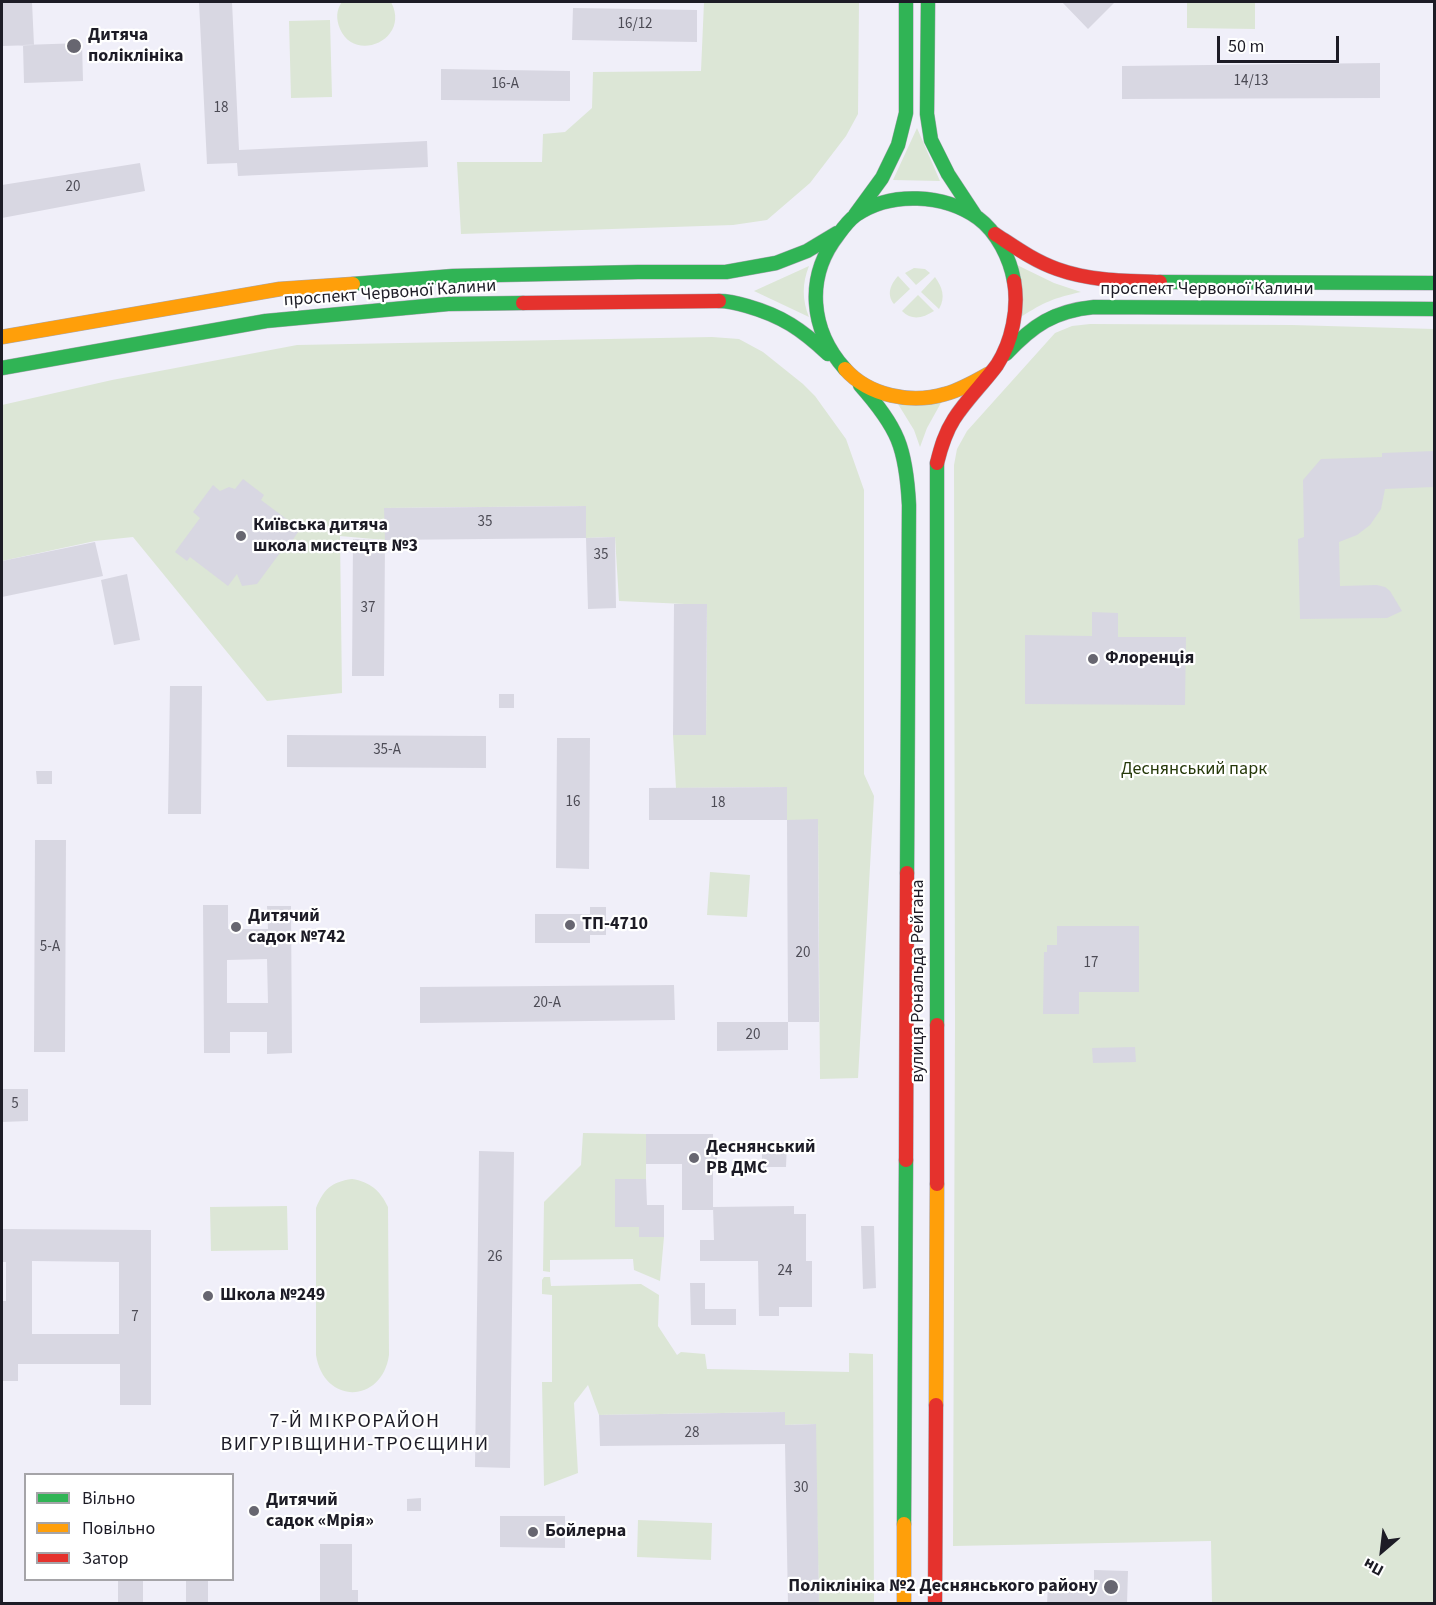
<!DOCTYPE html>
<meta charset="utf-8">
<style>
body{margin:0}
#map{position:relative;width:1436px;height:1605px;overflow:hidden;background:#f0eff9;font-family:"Source Sans 3",sans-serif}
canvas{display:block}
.frame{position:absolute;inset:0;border:3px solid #1d1c26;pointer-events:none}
.legend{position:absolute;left:24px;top:1473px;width:210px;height:108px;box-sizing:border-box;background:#fff;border:2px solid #a5a4a8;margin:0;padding:8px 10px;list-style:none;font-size:18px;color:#1d1c26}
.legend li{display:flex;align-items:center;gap:12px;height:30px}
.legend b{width:30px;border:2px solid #a5a4a8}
.north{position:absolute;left:1352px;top:1521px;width:60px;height:60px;-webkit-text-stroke:4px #fff;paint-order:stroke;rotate:208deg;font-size:16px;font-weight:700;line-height:24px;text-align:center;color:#1d1c26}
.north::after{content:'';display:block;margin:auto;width:21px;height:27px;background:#1d1c26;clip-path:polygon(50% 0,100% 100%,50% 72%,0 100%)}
.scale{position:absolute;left:1217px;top:36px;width:122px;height:27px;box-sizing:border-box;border:3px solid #1d1c26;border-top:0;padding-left:8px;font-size:18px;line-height:21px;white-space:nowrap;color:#1d1c26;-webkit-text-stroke:4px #fff;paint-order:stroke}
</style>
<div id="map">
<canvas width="1436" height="1605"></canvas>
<div class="frame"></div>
<ul class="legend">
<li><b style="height:8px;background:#30b455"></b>Вільно</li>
<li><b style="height:8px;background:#ff9f0a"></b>Повільно</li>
<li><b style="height:8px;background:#e5322d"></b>Затор</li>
</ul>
<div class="north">Пн</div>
<div class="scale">50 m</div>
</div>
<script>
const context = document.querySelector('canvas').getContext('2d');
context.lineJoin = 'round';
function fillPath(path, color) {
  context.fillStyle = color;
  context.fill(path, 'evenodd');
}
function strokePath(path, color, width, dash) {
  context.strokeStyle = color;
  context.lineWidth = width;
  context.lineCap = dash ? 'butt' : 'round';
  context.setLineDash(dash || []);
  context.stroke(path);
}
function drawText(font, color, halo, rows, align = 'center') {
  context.font = font + ' "Source Sans 3",sans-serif';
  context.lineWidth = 4.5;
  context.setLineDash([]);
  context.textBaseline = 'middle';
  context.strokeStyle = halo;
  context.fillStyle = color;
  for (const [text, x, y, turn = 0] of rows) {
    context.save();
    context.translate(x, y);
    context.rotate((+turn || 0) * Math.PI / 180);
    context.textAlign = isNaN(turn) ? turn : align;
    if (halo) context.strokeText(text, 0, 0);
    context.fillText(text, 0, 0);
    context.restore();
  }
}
fillPath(new Path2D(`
 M342 2H391C411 39 355 64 340 29 336 19 336 10 342 2Z
 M704 2H859L858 114 846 136 810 183 767 220 733 225 461 234 457 162H542L543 134 565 132 592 108 593 72 701 71Z
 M1187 2H1255V29L1187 28Z
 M330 20 332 97 291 98 289 21Z
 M917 128 940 181 893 180Z
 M1017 265 1054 283 1081 292C1054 298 1044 302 1021 317Z
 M809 266C802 283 802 300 809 317L754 291Z
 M914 268 925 269 930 273 916 285 905 273Z
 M898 276 910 289 894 304C886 294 891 284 898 276Z
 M935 277C942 287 946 297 939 309L921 292Z
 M918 295 934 311C923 318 912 321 902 311Z
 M1090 324 1292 325 1434 329V1603H1212L1211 1541 953 1546 955 1024 954 465 957 449 967 431 1055 333 1072 326Z
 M712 337 739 339 763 352 803 384 815 396 846 439 864 490V774L874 796 858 1078 820 1079 818 820H787L786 787 676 788 673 735H706L707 605 619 601 615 537 586 538V506L385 508V540L340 536 342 693 267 701 133 537 95 541 2 561V405L112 380 297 345Z
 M942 401 927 428 920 447 914 430 898 404Z
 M710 872 750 875 747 917 707 915Z
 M583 1133 646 1134V1179H615V1227H639V1237H664L660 1281 634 1270 633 1259 550 1260V1272L543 1271 544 1202 581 1165Z
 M352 1179C370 1182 380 1190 388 1207L389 1355C382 1404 324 1405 316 1355V1208C324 1189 331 1182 352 1179Z
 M287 1206 288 1250 211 1251 210 1207Z
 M544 1277H550L551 1286 641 1284 659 1295 658 1326 677 1355 681 1352 705 1354 707 1369 849 1372V1353L873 1354 874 1603H819L815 1424 785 1425 784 1412 599 1415 588 1385 574 1403 578 1473 544 1486 542 1382H552V1295L542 1294V1280Z
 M638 1520 712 1523 711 1560 637 1557Z`), '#dce6d6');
fillPath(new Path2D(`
 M2 2H32L34 45 2 46Z
 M199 2H232L239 150 427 141 428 167 238 176 237 163 207 164Z
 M1062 2H1115L1088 29Z
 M573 8 697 10V42L572 40Z
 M82 43 83 81 24 83 23 45Z
 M1380 63V98L1122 99V66Z
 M441 69 570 71V101L441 100Z
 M140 163 145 191 2 218V185Z
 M1434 451V487L1385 489 1381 509 1370 525 1357 535 1339 542 1340 586 1377 585 1385 587 1390 591 1402 611 1387 618 1300 619 1298 539 1304 537 1303 480 1321 459 1382 457V453Z
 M243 479 264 495 261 500 300 529 290 544 288 542 257 584 242 586 237 574 228 586 190 557 187 561 175 552 200 518 193 512 213 485 220 491 229 487 235 489Z
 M586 506V538L385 540 384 508Z
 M615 537 616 608 588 609 586 538Z
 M353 539 385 540 384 676H352Z
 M95 542 103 576 2 597V561Z
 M127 574 140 640 114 645 101 580Z
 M674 604H707L706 735H673Z
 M1092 612 1118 613V637H1186L1185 705 1025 704V635L1092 636Z
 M170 686H202L201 814H168Z
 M499 694H514V708H499Z
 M287 735 486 736V768L287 767Z
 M557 738H590L589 869 556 868Z
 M36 771H52V784H37Z
 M787 787V820H649V788Z
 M818 819 819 1022H788L787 820Z
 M35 840H66L65 1052H34Z
 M203 905H228V929H268L267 906H291L292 1053 267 1054V1032H230V1053H204ZM267 959 268 1003H227V960Z
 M590 907H606V935H590V943H535V914H590Z
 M1057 926H1139V992H1079V1014H1043L1044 952H1047V945H1057Z
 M674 985 675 1020 420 1023V987Z
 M717 1022H788V1050L717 1051Z
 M1135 1047 1136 1062 1093 1063 1092 1048Z
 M2 1089H28V1121L2 1122Z
 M646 1134H713V1149H717V1163H713V1210H682V1164H646Z
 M762 1143H787L786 1167H762Z
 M479 1151 514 1152 510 1468 475 1467Z
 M615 1179H646L647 1205H664V1237H639V1227H615Z
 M794 1206V1214H806V1261H812V1307H779V1316H759L758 1261H700V1240H714L713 1207Z
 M861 1226H874L876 1288 863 1289Z
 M2 1229 151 1230V1405H120V1364H18V1381H2V1301H6V1262H2ZM32 1261 119 1262V1334H32Z
 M690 1283H705V1309H736V1325H691Z
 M785 1412V1425L816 1424 819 1604H788L785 1444 600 1446 599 1415Z
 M421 1498V1511H407V1499Z
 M500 1516H565V1548L500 1547Z
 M320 1544H352V1590H358V1604H320Z
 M1094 1570 1128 1571 1127 1604H1047L1048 1584 1094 1585Z
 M118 1580H143V1604H118Z
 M186 1580H208V1604H186Z`), '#d8d7e2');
const fast = new Path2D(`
 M928 2 927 114 931 140 948 174 975 215
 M855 215 882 178 898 145 906 113V2
 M1160 282 1434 283
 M353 284 453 276 638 272H726L776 263 807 251 837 233
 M719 301C729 301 737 303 747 306 782 316 801 329 828 354
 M1006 354C1033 325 1054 311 1094 307L1434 309
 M2 368 266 321 448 304 523 303
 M845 369C810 330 805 277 838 235 843 228 849 220 856 215 891 191 944 194 978 218 997 232 1010 258 1014 281
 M860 385C898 428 906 447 909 505L907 873
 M937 1025V463
 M904 1524 906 1160`);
const slow = new Path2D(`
 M2 337 280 289 353 284
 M845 369C869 396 911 404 945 394 960 390 974 382 988 374
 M936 1405 937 1184
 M904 1604V1524`);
const jam = new Path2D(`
 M995 234C1015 247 1034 261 1057 269 1090 281 1125 281 1160 282
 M523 303 719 301
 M937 463C941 447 945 433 954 419 966 400 983 384 997 365 1012 342 1019 308 1014 281
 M906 1160 907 873
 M937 1184V1025
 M935 1604 936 1405`);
strokePath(fast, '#a8a7b1', 15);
strokePath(slow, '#a8a7b1', 15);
strokePath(jam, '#a8a7b1', 15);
strokePath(fast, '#30b455', 14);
strokePath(slow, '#ff9f0a', 14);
strokePath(jam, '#e5322d', 14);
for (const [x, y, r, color] of [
 [74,46,8,"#676670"],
 [241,536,6,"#676670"],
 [1093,659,6,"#676670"],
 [570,925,6,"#676670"],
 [236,927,6,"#676670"],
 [694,1158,6,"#676670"],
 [208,1296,6,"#676670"],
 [254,1511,6,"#676670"],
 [533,1532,6,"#676670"],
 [1111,1587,8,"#676670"]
]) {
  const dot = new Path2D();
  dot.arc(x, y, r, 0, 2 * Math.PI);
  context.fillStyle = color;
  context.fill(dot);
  strokePath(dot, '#fff', 2);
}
drawText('15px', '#4c4b55', null, [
 ["16/12",635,25],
 ["14/13",1251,82],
 ["16-А",505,85],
 ["18",221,109],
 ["20",73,188],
 ["35",485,523],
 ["35",601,556],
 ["37",368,609],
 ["35-А",387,751],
 ["16",573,803],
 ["18",718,804],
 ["5-А",50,948],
 ["20",803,954],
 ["17",1091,964],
 ["20-А",547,1004],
 ["20",753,1036],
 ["5",15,1105],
 ["26",495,1258],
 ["24",785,1272],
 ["7",135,1318],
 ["28",692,1434],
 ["30",801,1489]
]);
drawText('bold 18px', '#1d1c26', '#fff', [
 ["Дитяча",88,36],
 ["поліклініка",88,57],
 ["Київська дитяча",253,526],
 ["школа мистецтв №3",253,547],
 ["Флоренція",1105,659],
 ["Дитячий",248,917],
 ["садок №742",248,938],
 ["ТП-4710",582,925],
 ["Деснянський",706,1148],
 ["РВ ДМС",706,1169],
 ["Школа №249",220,1296],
 ["Дитячий",266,1501],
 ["садок «Мрія»",266,1522],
 ["Бойлерна",545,1532],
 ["Поліклініка №2 Деснянського району",1098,1587,"right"]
], 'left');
drawText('18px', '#1d1c26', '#fff', [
 ["проспект Червоної Калини",1207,290],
 ["проспект Червоної Калини",390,294,-4],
 ["вулиця Рональда Рейгана",919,981,-90]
]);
drawText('18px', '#26390a', '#fff', [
 ["Деснянський парк",1194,770]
]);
context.letterSpacing = '1.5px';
drawText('20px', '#1d1c26', '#fff', [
 ["7-Й МІКРОРАЙОН",355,1423],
 ["ВИГУРІВЩИНИ-ТРОЄЩИНИ",355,1446]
]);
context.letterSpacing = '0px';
</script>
